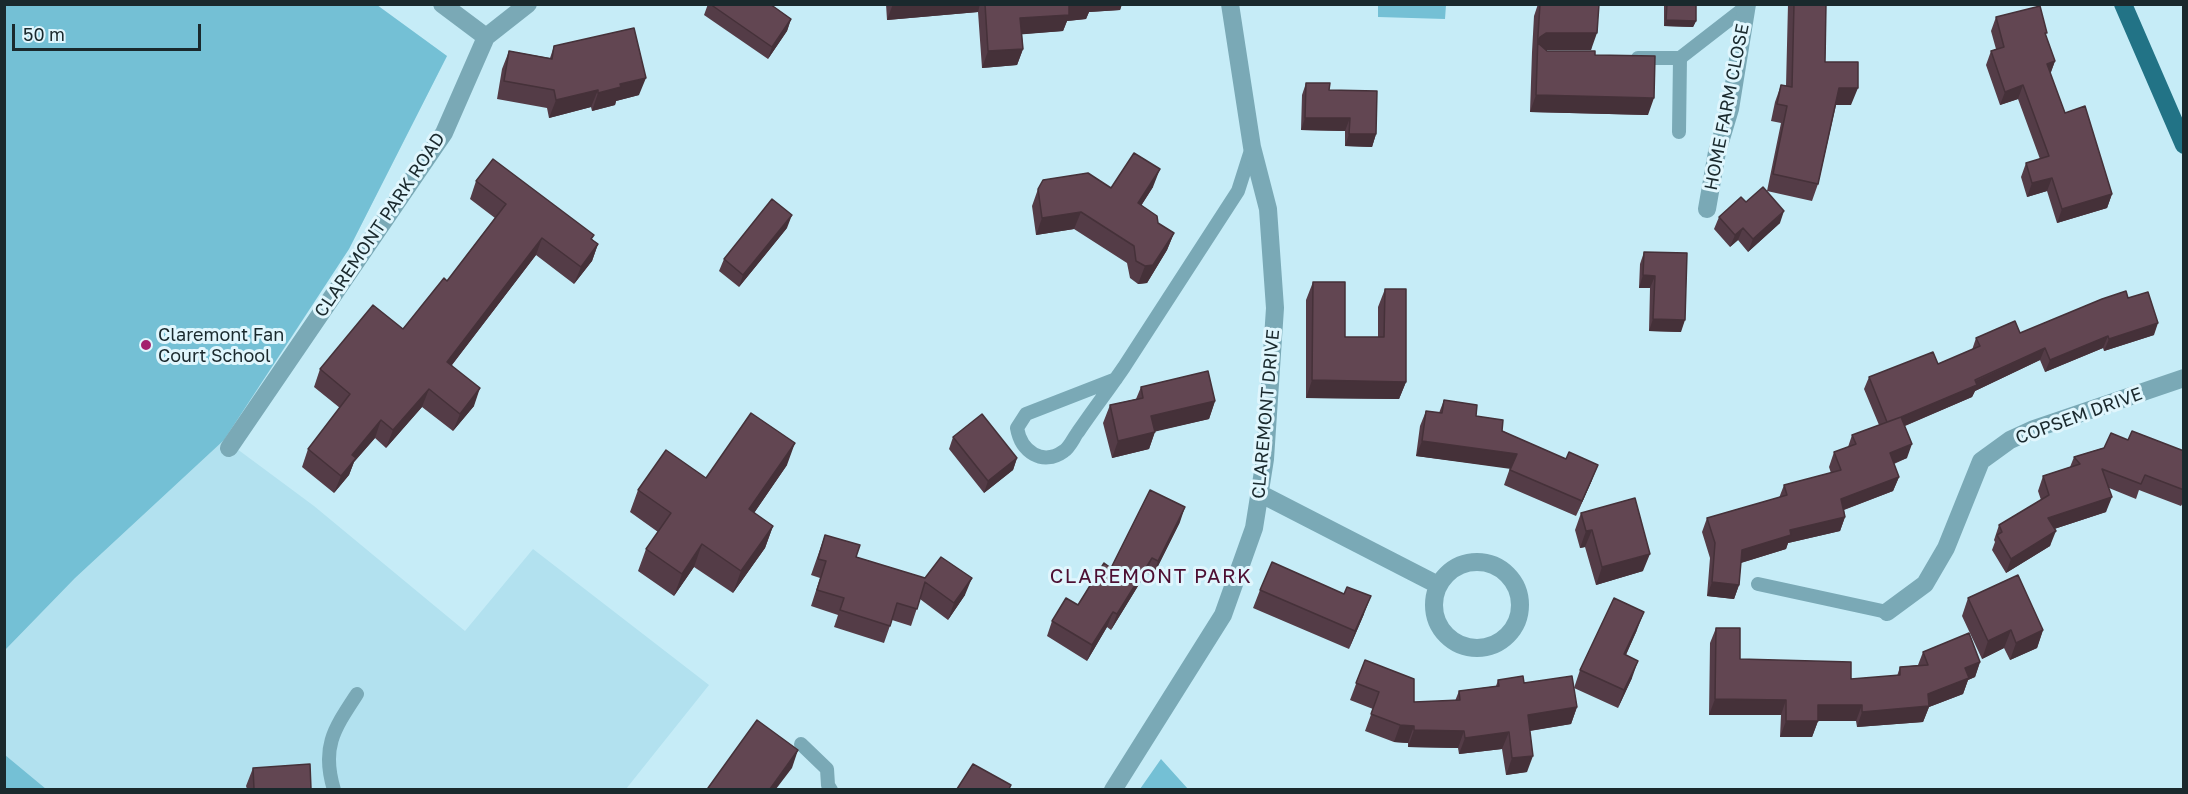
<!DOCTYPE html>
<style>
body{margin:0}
#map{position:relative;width:2188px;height:794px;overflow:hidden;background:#c6ecf7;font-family:"Golos Text",sans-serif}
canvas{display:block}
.frame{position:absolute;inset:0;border:6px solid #1a292d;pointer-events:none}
.scale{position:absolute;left:12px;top:24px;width:189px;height:27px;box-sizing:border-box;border:3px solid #1a292d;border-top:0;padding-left:8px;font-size:18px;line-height:21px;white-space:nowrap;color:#1a292d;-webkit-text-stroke:4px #e0f6fd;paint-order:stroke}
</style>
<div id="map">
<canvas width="2188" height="794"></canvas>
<div class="frame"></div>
<div class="scale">50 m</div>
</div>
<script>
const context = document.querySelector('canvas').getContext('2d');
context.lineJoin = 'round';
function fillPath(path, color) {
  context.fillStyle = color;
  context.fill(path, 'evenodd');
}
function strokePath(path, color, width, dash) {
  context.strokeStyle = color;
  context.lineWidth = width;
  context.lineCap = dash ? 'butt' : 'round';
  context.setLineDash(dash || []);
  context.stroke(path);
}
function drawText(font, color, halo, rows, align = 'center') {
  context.font = font + ' "Golos Text",sans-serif';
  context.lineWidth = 6;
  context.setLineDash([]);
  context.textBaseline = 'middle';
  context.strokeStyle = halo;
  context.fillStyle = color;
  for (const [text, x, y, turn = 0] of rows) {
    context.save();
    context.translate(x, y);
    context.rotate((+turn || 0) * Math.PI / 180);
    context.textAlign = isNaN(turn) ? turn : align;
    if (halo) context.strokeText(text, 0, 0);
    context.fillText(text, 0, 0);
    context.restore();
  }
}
fillPath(new Path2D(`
 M5 5H377L447 56 349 249 225 440 314 506 465 631 533 549 709 685 626 789 5 790Z`), '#b2e1ef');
fillPath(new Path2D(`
 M4 5H377L447 56 349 249 224 440 75 578 5 650Z
 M1378 5H1446L1445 19 1378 17Z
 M4 755H5L46 789H5Z
 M1161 759 1188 789H1140Z`), '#74c0d5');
strokePath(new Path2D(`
 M1638 58H1680L1747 6
 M1679 132 1680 58
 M1116 379 1026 414 1017 428C1021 451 1042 467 1064 451 1070 447 1074 437 1078 432 1093 410 1109 389 1124 367L1238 191 1252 147
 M1758 584 1887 612
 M801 744 827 769 828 785 831 790
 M334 790C321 747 334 729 357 694`), '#7aa9b6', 14);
strokePath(new Path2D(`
 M442 4 486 37
 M1707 209 1717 152 1730 109 1747 4
 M229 448 444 133 486 37 528 4
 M1259 493 1438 585
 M1434 605a43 43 0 1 1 86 0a43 43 0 1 1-86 0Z
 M1887 612 1925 584 1946 548 1981 461 2010 440 2034 429 2184 378
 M1113 790 1223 615 1254 528 1265 459 1275 308 1268 209 1252 147 1230 4`), '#7aa9b6', 18);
strokePath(new Path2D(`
 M2123 4 2184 145`), '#227386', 18);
fillPath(new Path2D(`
 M708 4H770L791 19 787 31 768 59 704 15Z
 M886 4H1122L1120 10 1089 12 1086 19 1067 21 1063 31 1022 34 1023 49 1017 65 982 68 978 12 887 20Z
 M1538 4H1599L1591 50H1545L1547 51 1595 55 1648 115 1530 112 1532 52 1534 16Z
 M1664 4H1696V21L1693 27 1664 26Z
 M1788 4H1826L1825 62 1851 105H1836L1818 184 1812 201 1767 191 1781 123 1771 121 1775 102 1781 85 1786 86Z
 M1996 17 2046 36 2055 61 2050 74 2065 113 2112 194 2107 208 2057 223 2047 191 2027 197 2021 177 2026 163 2040 159 2018 99 2000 105 1986 65 1991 51 1996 49 1991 31Z
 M554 46 639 95 616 101 615 105 592 111 591 107 549 118 547 108 497 99 502 69 509 51 550 58Z
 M1306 83 1329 90 1376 134 1372 147 1345 146V131L1301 130 1302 95Z
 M476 181 592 239 598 244 592 261 574 284 536 255 452 365 474 406 453 431 422 407 386 448 375 438 354 462 349 475 334 493 302 467 308 449 340 408 314 387 320 369 403 329 447 281 495 218 470 199Z
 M1153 187 1141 206 1158 223 1174 233 1167 250 1147 283 1138 284 1130 278 1127 263 1074 229 1036 235 1032 206 1038 189Z
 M1746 202 1780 223 1748 252 1738 240 1730 247 1714 229 1719 217Z
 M787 228 739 287 719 271 724 259Z
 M1644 252 1681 332 1649 331 1650 288H1639L1640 264Z
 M1313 282 1345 337H1378V307L1385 289 1406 382 1399 399 1306 398V300Z
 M2128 298 2154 335 2104 351 2103 348 2045 372 2040 360 1975 391 1972 397 1905 426 1907 458 1894 464 1899 477 1893 491 1844 510 1845 517 1840 531 1788 543 1786 549 1741 563 1739 585 1734 599 1707 596 1710 558 1702 532 1707 518 1779 498 1784 485 1831 473 1829 467 1834 452 1848 447 1852 435 1879 425 1864 389 1869 377 1938 364 1972 350 1976 338 2020 333Z
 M1141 387 1215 401 1209 419 1155 431 1149 449 1112 458 1103 423 1110 405 1136 399Z
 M1444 400 1476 416 1592 480 1576 516 1504 485 1510 468 1416 456 1420 426 1426 411 1439 413Z
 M953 437 1017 458 1013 470 984 493 949 449Z
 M2128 440 2184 451V501L2181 506 2139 490 2136 499 2109 488 2106 512 2054 529 2050 546 2006 573 1992 550 1995 542 1994 540 1999 525 2041 500 2038 491 2043 476 2070 467 2074 457Z
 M787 465 754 513 773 526 765 548 733 593 694 567 674 596 638 571 646 549 658 532 630 512 638 490Z
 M1581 513 1643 571 1596 585 1585 547 1580 548 1575 530Z
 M1180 522 1153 576 1146 573 1111 630 1107 627 1087 661 1047 636 1052 621 1078 605 1111 568Z
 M825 535 856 557 965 595 948 620 920 599 911 626 892 620 884 643 834 627 838 615 811 606 820 578 811 575Z
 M1260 590 1364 614 1349 649 1253 608Z
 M1968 598 2043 630 2037 648 2010 660 2004 648 1982 659 1962 616Z
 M1716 628 1740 659 1851 679 1897 676 1900 667 1918 665 1923 652 1980 662 1975 677 1968 680 1963 694 1929 707 1923 722 1857 727 1856 721H1818L1812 737H1780L1781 715H1709L1710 643Z
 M1637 630 1626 655 1632 678 1618 708 1574 688 1580 670Z
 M1365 660 1414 702 1455 701 1459 691 1496 686 1498 680 1524 683 1577 707 1571 724 1530 731 1527 772 1506 775 1502 749 1459 754 1458 748 1408 747V743L1394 742 1365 731 1373 709 1350 700Z
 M253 768 311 789H247L246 786Z`), '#543c47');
fillPath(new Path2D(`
 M893 4H980L978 12 887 20Z
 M1074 4H1122L1120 10 1089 12 1086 19 1067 21 1063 31 1014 35 1020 18 1069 5Z
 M791 19 787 31 768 59 772 47Z
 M1666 20 1696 21 1693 27 1664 26Z
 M1546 33H1597L1591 50H1540L1538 43 1540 37Z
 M1023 49 1017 65 982 68 988 51Z
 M2055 61 2050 75 2047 64Z
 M646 78 639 95 616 101 615 105 592 111 598 93 620 84Z
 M2023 85 2018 99 2000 105 2005 92Z
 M1839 88H1858L1851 105H1833Z
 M598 90 591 107 549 118 556 100Z
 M1536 95 1654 98 1648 115 1530 112Z
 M1305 118H1350L1345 131 1301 130Z
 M1349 134H1376L1372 147 1345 146Z
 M1160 169 1153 187 1131 221 1138 203Z
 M2052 178 2047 191 2027 197 2032 183Z
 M2112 194 2107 208 2057 223 2062 209Z
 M1784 211 1780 223 1748 252 1753 239Z
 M1081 212 1074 229 1036 235 1042 218Z
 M792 215 787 228 739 287 743 275Z
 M1743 228 1738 240 1730 247 1735 235Z
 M1174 233 1167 250 1147 283 1138 284 1145 266Z
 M542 238 536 255 441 379 447 362Z
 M598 244 592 261 574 284 581 267Z
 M1643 275 1655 276 1650 288H1639Z
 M1653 319 1685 320 1681 332 1649 331Z
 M2158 323 2154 335 2104 351 2109 339Z
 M2108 336 2103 348 2045 372 2050 360Z
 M2045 348 2040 360 1975 391 1972 397 1883 435 1887 423Z
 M1312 380 1406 382 1399 399 1306 398Z
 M480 388 474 406 453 431 460 414Z
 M429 389 422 407 386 448 393 430Z
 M1215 401 1209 419 1145 434 1151 416Z
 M381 420 375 438 354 462 349 475 334 493 341 476 352 455Z
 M1155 432 1149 449 1112 458 1118 441Z
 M1422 441 1517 454 1511 469 1416 456Z
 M795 443 787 465 741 532 749 509Z
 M1912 444 1907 458 1884 467 1890 453Z
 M1017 458 1013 470 984 493 988 481Z
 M1598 465 1592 480 1576 516 1582 501Z
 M1899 477 1893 491 1835 513 1841 499Z
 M2112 497 2106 512 2042 533 2048 518Z
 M1185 507 1180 522 1153 576 1158 561Z
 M1845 517 1840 531 1788 543 1786 549 1737 564 1742 550 1790 530Z
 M773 526 765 548 733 593 741 571Z
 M1592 530 1585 547 1580 548 1586 531Z
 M2056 531 2050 546 2006 573 2011 559Z
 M702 544 694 567 674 596 682 574Z
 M1650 554 1643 571 1596 585 1602 567Z
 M1152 558 1146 573 1111 630 1117 614Z
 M972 578 965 595 948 620 954 603Z
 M1712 582 1739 585 1734 599 1707 596Z
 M1371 596 1364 614 1349 649 1355 631Z
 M1113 612 1107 627 1087 661 1092 645Z
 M1644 612 1637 630 1618 672 1624 654Z
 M2011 630 2004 648 1982 659 1988 641Z
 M2043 630 2037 648 2010 660 2016 643Z
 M1638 661 1632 678 1618 708 1624 690Z
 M1980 662 1975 677 1968 680 1963 694 1929 707 1923 722 1857 727 1862 712 1928 694 1965 668Z
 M1715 699 1786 700 1781 715H1709Z
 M1818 705H1862L1856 721H1812Z
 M1577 707 1571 724 1522 732 1528 715Z
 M1786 721H1818L1812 737H1780Z
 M1400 725 1414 726 1408 743 1394 742Z
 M1414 730 1464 731 1458 748 1408 747Z
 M1509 732 1502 749 1459 754 1465 738Z
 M798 750 792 768 776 789H770Z
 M1533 756 1527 772 1506 775 1512 758Z`), '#453139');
const building = new Path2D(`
 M710 4H770L791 19 772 47Z
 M985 4H1074L1069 5V15L1020 18 1023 49 988 51Z
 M1540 4H1599L1597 33H1546L1540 37 1538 43 1547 51H1595V55L1655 56 1654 98 1536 95 1538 35Z
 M1667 4H1696V21L1666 20Z
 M1794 4H1826L1825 62H1858V88H1839L1818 184 1773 174 1787 106 1777 104 1781 85 1792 87Z
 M2040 6 2047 33H2045L2055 61 2047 64 2065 113 2085 106 2112 194 2062 209 2052 178 2032 183 2026 163 2049 156 2023 85 2005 92 1991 51 2004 47 1996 17Z
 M634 28 646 78 620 84 621 87 598 93V90L556 100 554 90 504 81 509 51 552 59 554 46Z
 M1306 83H1330L1329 90 1377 91 1376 134H1349L1350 118H1305Z
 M1134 153 1160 169 1138 203 1157 216 1158 223 1174 233 1153 265 1145 266 1136 261 1134 246 1081 212 1042 218 1038 189 1043 180 1088 173 1111 188Z
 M493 159 594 235 591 239 598 244 581 267 542 238 447 362 480 388 460 414 429 389 393 430 381 420 352 455 356 458 341 476 308 449 350 394 320 369 373 305 403 329 444 278 447 281 506 204 476 181Z
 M1763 187 1784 211 1753 239 1743 228 1735 235 1719 217 1741 197 1746 202Z
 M772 199 792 215 743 275 724 259Z
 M1644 252 1687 253 1685 320 1653 319 1655 276 1643 275Z
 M1313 282H1345V337H1384L1385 289H1406V382L1312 380Z
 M2126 291 2128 298 2148 292 2158 323 2109 339 2108 336 2050 360 2045 348 1975 380 1977 385 1901 417 1887 422 1869 377 1933 352 1938 364 1980 346 1976 338 2015 321 2020 333 2102 299Z
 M1208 371 1215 401 1151 416 1155 432 1118 441 1110 405 1143 398 1141 387Z
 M1444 400 1477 405 1476 416 1503 420 1502 431 1566 459 1569 452 1598 465 1582 501 1510 470 1517 454 1422 441 1426 411 1442 413Z
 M751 413 795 443 749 509 773 526 741 571 702 544 682 574 646 549 671 513 638 490 666 450 706 478Z
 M982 414 1017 458 988 481 953 437Z
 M1901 417 1912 444 1890 453 1899 477 1841 499 1845 517 1790 530 1791 535 1742 550 1739 585 1712 582 1715 543 1707 518 1787 495 1784 485 1841 470 1834 452 1856 444 1852 435Z
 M2132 431 2184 451V490L2145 475 2141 484 2102 469 2112 497 2048 518 2056 531 2011 559 1997 535 2002 532 1999 525 2049 495 2043 476 2080 464 2074 457 2104 448 2111 433 2128 440Z
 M1150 490 1185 507 1158 561 1152 558 1117 614 1113 612 1092 645 1052 621 1066 598 1078 605 1104 563 1111 568Z
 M1635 498 1650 554 1602 567 1592 530 1586 531 1581 513Z
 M825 535 860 545 856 557 925 578 941 557 972 578 954 603 925 582 917 609 897 603 890 626 840 610 844 598 817 590 826 561 818 559Z
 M1272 562 1344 594 1347 587 1371 596 1355 631 1260 590Z
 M2018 575 2043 630 2016 643 2011 630 1988 641 1968 598Z
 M1614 598 1644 612 1624 654 1638 661 1624 690 1580 670Z
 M1716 628H1740V659L1851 662V679L1900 675V667L1928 665 1923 652 1969 633 1980 662 1965 668 1969 678 1928 694 1929 706 1862 712V705H1818V721H1786V700L1715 699Z
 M1365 660 1414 679V702L1460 700 1459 691 1499 686 1498 680 1523 676 1524 683 1572 676 1577 707 1528 715 1533 756 1512 758 1509 732 1465 738 1464 731 1414 730V726L1400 725 1371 714 1379 692 1356 683Z
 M757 720 798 750 770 789H709L708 788Z
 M310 764 311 789H254L253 768Z
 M973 764 1011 785 1009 789H957Z`);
fillPath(building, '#624652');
strokePath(building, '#453139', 1.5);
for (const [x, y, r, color] of [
 [146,345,6,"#a4206d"]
]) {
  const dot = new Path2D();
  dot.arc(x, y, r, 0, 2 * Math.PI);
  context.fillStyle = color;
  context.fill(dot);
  strokePath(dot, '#e0f6fd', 2);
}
drawText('18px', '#1a292d', '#e0f6fd', [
 ["HOME FARM CLOSE",1727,107,-79],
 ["CLAREMONT PARK ROAD",380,225,-56],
 ["CLAREMONT DRIVE",1266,414,-85],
 ["COPSEM DRIVE",2079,416,-20]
]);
drawText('18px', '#1a292d', '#e0f6fd', [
 ["Claremont Fan",158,335],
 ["Court School",158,356]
], 'left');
context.letterSpacing = '1.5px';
drawText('20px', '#4d0f32', '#e0f6fd', [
 ["CLAREMONT PARK",1151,577]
]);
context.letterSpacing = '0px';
</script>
